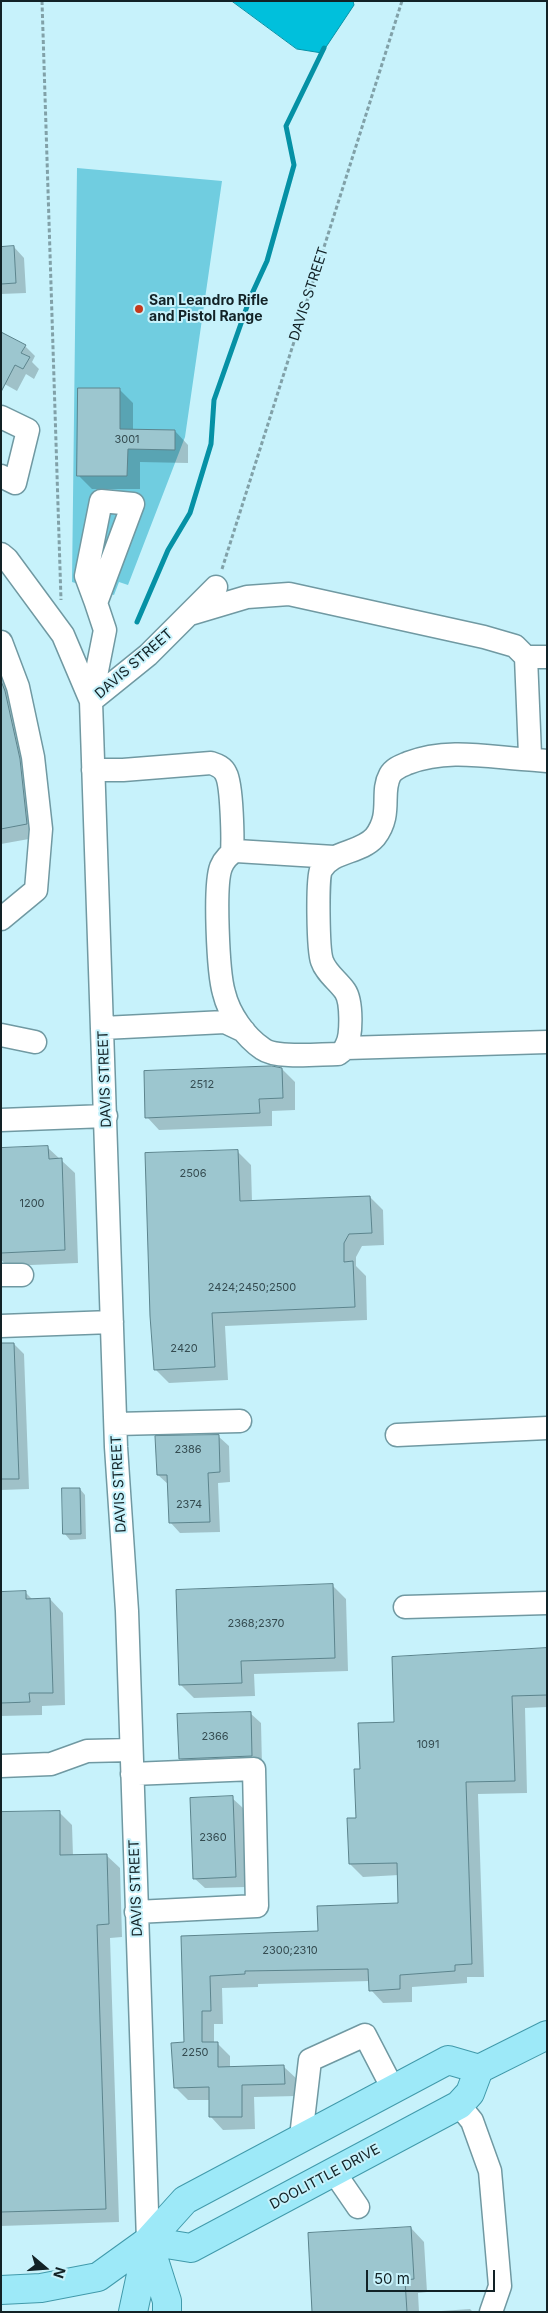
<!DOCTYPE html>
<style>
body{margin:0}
#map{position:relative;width:548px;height:2313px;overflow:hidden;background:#c7f2fb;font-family:Inter,sans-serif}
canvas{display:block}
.frame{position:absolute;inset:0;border:2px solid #122226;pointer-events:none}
.north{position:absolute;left:20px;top:2243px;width:50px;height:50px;-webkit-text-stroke:4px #c7f2fb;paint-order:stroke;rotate:108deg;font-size:14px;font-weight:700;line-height:20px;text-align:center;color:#122226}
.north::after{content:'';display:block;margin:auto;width:18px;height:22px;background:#122226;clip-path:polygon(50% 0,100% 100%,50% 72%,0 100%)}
.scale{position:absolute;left:366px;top:2270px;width:129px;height:22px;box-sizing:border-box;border:2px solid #122226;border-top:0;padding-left:6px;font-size:15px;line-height:18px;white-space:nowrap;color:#122226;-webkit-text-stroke:4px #c7f2fb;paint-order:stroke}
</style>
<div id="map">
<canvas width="548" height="2313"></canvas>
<div class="frame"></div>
<div class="north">N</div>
<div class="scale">50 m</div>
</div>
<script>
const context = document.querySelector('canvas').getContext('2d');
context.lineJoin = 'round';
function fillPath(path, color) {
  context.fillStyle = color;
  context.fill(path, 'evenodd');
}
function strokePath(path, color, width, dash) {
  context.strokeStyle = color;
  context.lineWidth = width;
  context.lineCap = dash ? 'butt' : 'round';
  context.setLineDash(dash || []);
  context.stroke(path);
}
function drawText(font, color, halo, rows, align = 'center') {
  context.font = font + ' Inter,sans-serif';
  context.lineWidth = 4;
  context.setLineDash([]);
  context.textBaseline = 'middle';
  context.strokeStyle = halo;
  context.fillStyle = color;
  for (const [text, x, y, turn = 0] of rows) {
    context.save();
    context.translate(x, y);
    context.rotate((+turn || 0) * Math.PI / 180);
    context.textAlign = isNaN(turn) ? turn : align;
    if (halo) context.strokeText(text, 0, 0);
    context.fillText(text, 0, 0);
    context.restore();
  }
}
fillPath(new Path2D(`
 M77 168 222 181 185 437 128 585 119 582 114 595 72 582Z`), '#70cde0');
const water = new Path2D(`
 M232 1H353L354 5 322 53 297 49Z`);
fillPath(water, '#00c0dc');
strokePath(water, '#0591a5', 1);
fillPath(new Path2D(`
 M14 247 24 258 26 293 1 294V248Z
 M25 346 35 356 32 362 39 369 34 379 26 374 17 391 1 382Z
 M120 390 133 403V431H175L188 445V463L140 462V489H92L79 476Z
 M1 675 11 685 40 837 1 844Z
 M282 1069 295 1082V1110L272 1111V1126L159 1130 147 1117Z
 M47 1147 75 1173 78 1263 8 1266 1 1260V1149Z
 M238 1152 251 1165 252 1202 370 1197 383 1210 384 1245 362 1246 356 1257V1266L366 1276 367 1320 225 1326 228 1380 169 1383 156 1370 152 1316Z
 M14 1344 24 1354 29 1489 1 1490V1345Z
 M218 1436 229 1446 230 1482 218 1483 220 1532 180 1533 170 1522 169 1485 158 1475Z
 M80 1489 85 1495 86 1539 70 1540 65 1534Z
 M332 1585 346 1599 348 1671 254 1674 255 1696 194 1698 180 1684Z
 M25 1592 33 1600 50 1599 63 1613 65 1705 42 1706V1715L1 1716V1593Z
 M547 1649V1707L525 1708 527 1793 478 1794 484 1977H467V1983L412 1987V2002L383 2003 371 1990 370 1981 258 1984V1987L222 1988 223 2024H214V2043H217L230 2056V2068L284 2067 297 2079V2096L254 2097 255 2129 223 2130 211 2117 210 2100H188L175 2087 185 2044 182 1937 319 1932 399 1904V1875L363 1877 350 1864 357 1819 361 1770 395 1723Z
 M250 1713 261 1723 262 1766 190 1769 180 1758Z
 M232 1798 243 1808 246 1887 205 1888 194 1878Z
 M59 1812 72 1825 73 1856 106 1855 120 1868 122 1937 110 1938 119 2222 1 2226V1813Z
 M411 2228 424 2242 427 2292 418 2293 419 2312H314Z
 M470 2309 473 2312H427Z`), '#0003');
strokePath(new Path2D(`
 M137 622 168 550 190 513 211 444 214 400 250 298 267 261 294 165 286 126 324 48`), '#0591a5', 5);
const building = new Path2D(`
 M14 246 16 283 1 284V247Z
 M1 332 26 345 21 353 30 357 23 369 15 365 1 392Z
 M78 388H120V429L175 430V450L128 449 127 476H77Z
 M1 681 5 691 20 759 27 824 1 829Z
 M272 1066 282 1068 283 1098 259 1099 260 1113 145 1118 144 1071Z
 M48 1146 49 1159 62 1158 65 1250 1 1253V1148Z
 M238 1150 240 1201 370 1196 372 1233 349 1234 344 1243V1262L353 1261 355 1307 212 1313 215 1367 154 1370 150 1316 145 1153Z
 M1 1343H14L19 1479H1Z
 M219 1435 220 1472 208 1473 210 1522 169 1523 167 1475H157L155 1436Z
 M62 1488H80L81 1534H63Z
 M333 1584 335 1658 241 1661 242 1683 179 1685 176 1590Z
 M26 1591V1599L50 1598 53 1693H29L30 1702 1 1703V1592Z
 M547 1648V1695L512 1696 515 1781 466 1782 472 1964 455 1965V1971L400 1975V1989L369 1991 368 1969 245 1971V1974L210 1976 211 2011H202V2042H218V2067L284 2065 285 2084 242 2085V2117H209V2087L174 2088 171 2043 184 2042 181 1936 318 1931 317 1906 398 1903 397 1863 349 1864 347 1818H356L354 1769H360L358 1723 394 1722 392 1657Z
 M251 1712 252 1756 179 1759 177 1714Z
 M233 1796 236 1877 193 1879 190 1798Z
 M60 1811V1855L107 1854 109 1924 97 1925 106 2209 1 2212V1812Z
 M411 2227 414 2279 405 2280 407 2312H312L308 2233Z`);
fillPath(building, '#9cc6cf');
strokePath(building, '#5c848d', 1);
const minor = new Path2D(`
 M1 417 28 430 15 483 1 476
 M1 554 7 559 63 635 91 701
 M190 614 247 597 289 594 484 637 515 646 526 657 530 755 536 760 547 761
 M1 642 18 687 33 757 41 829 36 890 1 919
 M526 657H547
 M91 701 105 630 96 603 133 504 101 501 86 576 96 603
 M93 770H123L211 763C217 765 223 767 226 774 232 785 233 839 232 853
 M334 857 236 851C229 854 224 860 221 867 214 885 218 973 224 993 229 1014 245 1037 263 1049 277 1059 319 1054 338 1054 341 1052 345 1050 346 1046 352 1036 352 1001 345 991 338 981 326 973 322 961 318 950 317 879 321 870 332 850 360 854 375 837 393 814 380 793 390 775 394 768 401 766 408 763 450 747 492 758 536 760
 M103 1028 225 1022 244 1031
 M1 1035 35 1042
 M346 1048 547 1042
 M1 1120 106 1116
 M1 1275H22
 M1 1326 112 1322
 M116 1424 240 1421
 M397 1435 547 1428
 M405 1607 547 1603
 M1 1766 51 1764 87 1751 131 1750
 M132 1774 254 1769 257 1906 136 1912
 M459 2105 472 2121 490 2171 500 2286 491 2312
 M301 2137 310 2060 365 2035 393 2089
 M334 2172 358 2207
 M148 2241 127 1611 116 1447 91 701 148 655 216 587`);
const major = new Path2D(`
 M148 2241 191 2248 459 2105 470 2093 479 2069
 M148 2241 167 2301V2312
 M1 2290 41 2288 98 2277 148 2241 185 2200 448 2060 479 2069 547 2035
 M133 2312 148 2242`);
strokePath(minor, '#7099a2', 25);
strokePath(major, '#419aab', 30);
strokePath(new Path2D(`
 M42 1 61 600
 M222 569 402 1`), '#81a1a8', 3, [4, 2.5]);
strokePath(minor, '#fff', 22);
strokePath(major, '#9de9f8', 28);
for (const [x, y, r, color] of [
 [139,309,5,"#c4391d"]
]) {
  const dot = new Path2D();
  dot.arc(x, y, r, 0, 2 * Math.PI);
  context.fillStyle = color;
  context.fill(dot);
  strokePath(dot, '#c7f2fb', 2);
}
drawText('11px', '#344b50', null, [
 ["3001",127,440],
 ["2512",202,1085],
 ["2506",193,1174],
 ["1200",32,1204],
 ["2424;2450;2500",252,1288],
 ["2420",184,1349],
 ["2386",188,1450],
 ["2374",189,1505],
 ["2368;2370",256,1624],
 ["2366",215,1737],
 ["1091",428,1745],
 ["2360",213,1838],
 ["2300;2310",290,1951],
 ["2250",195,2053]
]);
drawText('14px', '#122226', '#c7f2fb', [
 ["DAVIS STREET",309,294,-72],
 ["DAVIS STREET",134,664,-41],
 ["DAVIS STREET",105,1079,-92],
 ["DAVIS STREET",119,1484,-93],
 ["DAVIS STREET",136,1888,-92],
 ["DOOLITTLE DRIVE",325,2177,-28]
]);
drawText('bold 14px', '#122226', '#c7f2fb', [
 ["San Leandro Rifle",149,301],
 ["and Pistol Range",149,317]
], 'left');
</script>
